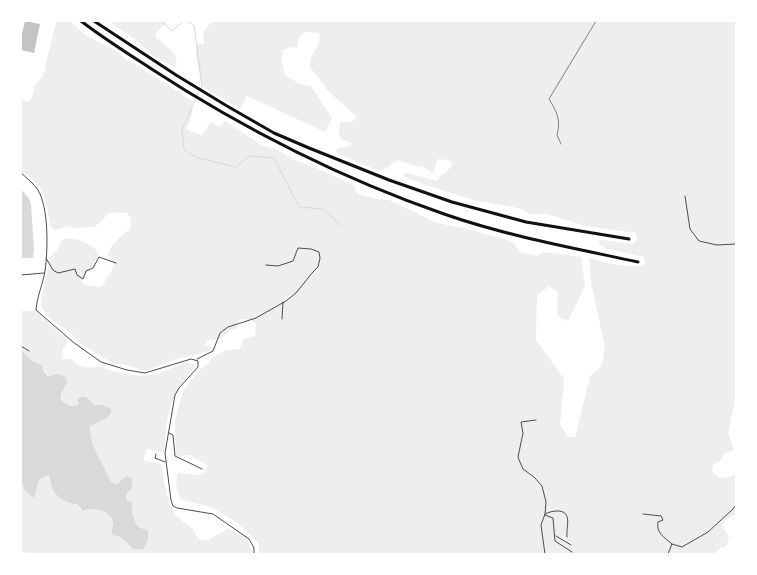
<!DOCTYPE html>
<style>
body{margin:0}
#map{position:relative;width:757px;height:575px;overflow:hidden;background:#fff;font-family:Rubik,sans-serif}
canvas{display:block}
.frame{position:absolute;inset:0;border:22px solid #fff;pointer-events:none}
</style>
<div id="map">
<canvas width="757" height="575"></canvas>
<div class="frame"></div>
</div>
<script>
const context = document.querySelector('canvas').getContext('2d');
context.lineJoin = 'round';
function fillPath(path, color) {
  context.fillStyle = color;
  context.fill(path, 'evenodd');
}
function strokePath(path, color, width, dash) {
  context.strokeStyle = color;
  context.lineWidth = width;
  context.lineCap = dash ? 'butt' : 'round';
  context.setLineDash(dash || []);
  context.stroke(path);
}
fillPath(new Path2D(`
 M58 21H70L87 36 115 50 126 60 132 62 192 101V114L186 130 202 135 211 122 220 127 225 121 263 146 276 149 294 160 308 164 355 186 357 194 378 199 389 200 437 223 463 228 508 240 514 243 520 252 537 256 543 252 581 257 585 286 568 321 557 316 558 293 549 286 537 296 536 340 564 379 560 424 568 437H575L590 376 600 367 603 361 605 347 591 283 589 258C606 262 627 270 645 264L644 257 605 248 599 244V241L602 240 632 244 637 240 636 233 585 226 547 214H530L518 208 473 200 426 185 405 177 404 174 408 173 437 181 441 174 445 173 452 166 451 162 448 160 438 159 436 162 433 173 430 172 422 166 418 167 398 160C392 163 387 170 381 170 376 171 340 155 336 152L337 148 351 146 352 143C338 140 338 135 340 122H351L357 117 328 91 310 67C310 64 310 61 311 58 314 49 322 44 319 33L304 32 299 38 297 48 291 47 283 50 281 59 285 75 300 84 311 86 332 118 325 132 247 96 240 109 201 86C201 74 193 54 197 44H204L203 32 212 21H736V397L728 433 734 449 732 451 725 453 721 460 714 464 712 470C717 481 726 478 736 475V515L727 518 722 526 729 537 727 545 722 549 721 547 714 554H259V545L253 537 235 521 209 506 181 500 176 486 177 475 179 473 200 475 206 471 207 465 190 455 176 456 175 420 183 391 198 371 209 363 213 357 226 350 240 349 243 339 253 337 255 335 256 324 251 320 240 319 237 322V329L230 330 222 338 207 341 205 345 215 348 213 350 173 360 146 371 122 364H114L81 344 71 333 50 318 41 307V301L50 258 57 250 62 240C72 236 93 243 99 254 95 265 87 272 81 282L85 285 101 287 110 274 114 264 108 256C109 246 122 235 130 229 131 222 132 218 127 213 99 211 112 216 94 227L75 228 68 226 55 230 51 227C44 200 48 187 21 171V99L28 102 31 100 35 85 43 76 55 27Z
 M109 21H167L156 33V37L175 54 177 65 174 67 151 55 137 41Z
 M21 311H36L68 341 63 349 62 359H71L80 366 91 368 99 366 112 371 139 376 158 374 183 363 194 364 195 366C181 384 170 400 167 422 165 431 166 441 164 450L161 452 148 449 143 459 145 461 160 464 162 466 164 482 170 505 177 517 193 529 198 539 207 541 228 528 247 539 253 554H27L21 550V481L36 495C36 485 38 479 47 475L51 480V486L77 504 80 509H95L109 515 113 521 111 533 113 535 122 538 130 548 143 528 137 526 132 513V503L126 500 124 477 117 484 111 482C103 462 90 449 90 426L107 417 103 405H94L88 398 79 403 78 405 71 406 61 401 63 389 67 383C57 379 45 377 42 365L34 362 21 351Z`), '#eee');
fillPath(new Path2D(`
 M21 189 28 197 31 204 34 249 33 258H21Z
 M21 351 34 362 42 365 44 372 48 376 58 374 66 377 67 383C63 389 60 395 61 401L71 406 78 405 79 403 77 400 82 396 88 398 94 405H103L111 409V412L107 418 90 426C90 449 103 462 111 482L117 484 126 476 132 479V488L126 494V500L132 503V513L137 526 148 531V540L143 549C127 551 130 542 119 537 117 535 114 537 112 534 110 531 113 526 113 522 111 511 91 506 83 511L77 504C69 504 57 498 53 490 50 485 52 480 48 475 34 480 39 487 34 498L25 490 21 481Z`), '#d9d9d9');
strokePath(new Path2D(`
 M162 21 171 31 184 21
 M186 21 194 25 202 85 201 88
 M199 91 182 130 184 150 198 158 236 167 249 156 274 158 299 207 323 209 342 226`), '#d9d9d9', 1);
fillPath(new Path2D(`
 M25 21 40 24 34 53 21 50V38Z`), '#c4c4c4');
strokePath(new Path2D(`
 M561 144 557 135C561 120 557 112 549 99L596 21`), '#111', 0.5);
strokePath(new Path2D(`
 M21 173C27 178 34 184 38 190 49 209 48 250 45 271 43 284 37 296 36 310L73 342 101 362 127 370 145 373 191 359 198 361V367L179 388 175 395 165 453 171 500 173 506 177 508 213 514 249 539 254 548V554
 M685 196 690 229 699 241 717 245 736 244
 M46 258 53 270 58 273 75 269 77 275 83 279 86 271 93 268 99 257 116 263
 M21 275 44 273
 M282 319 283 302
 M21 346 29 351
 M197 359 213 351 220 333 228 327 256 318 286 301 296 293 312 273 318 267 320 258 319 252 311 249 298 248 293 261 278 266 266 265
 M536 420 521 422 523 433 518 457 520 462 523 469 534 477 542 486 546 502 545 514 541 525 545 554
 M169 433 173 435 175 456 202 469
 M156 454 155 458 165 462
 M545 514C549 512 553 511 557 511 573 511 566 526 567 537
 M643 514 661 516 663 520 658 522C656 533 664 537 672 544
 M545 515 553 518 555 541 572 552
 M556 536 571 545
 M668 554 672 544 682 547 708 532 733 509 736 505`), '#4c4c4c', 1);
strokePath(new Path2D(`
 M81 21C103 38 127 53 150 68 242 128 340 178 444 214 507 236 573 248 638 262
 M94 21 176 75 227 106 274 133 309 148 389 180 452 202 526 222 629 239`), '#111', 3);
</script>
